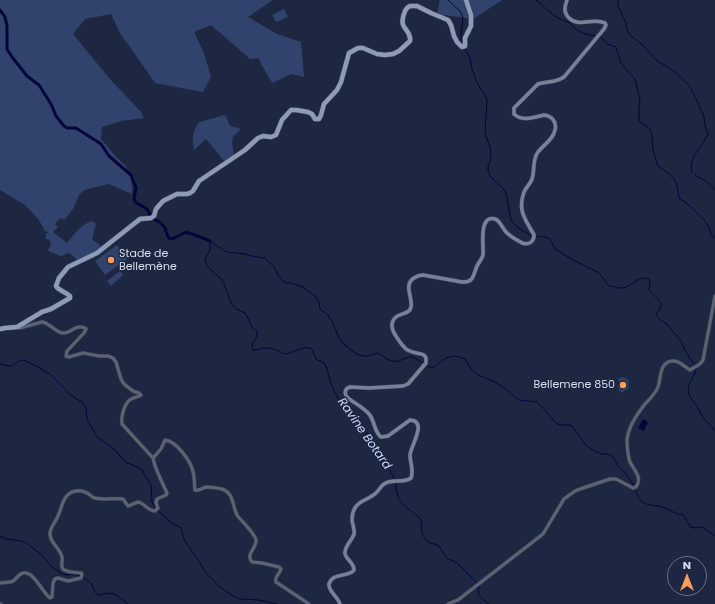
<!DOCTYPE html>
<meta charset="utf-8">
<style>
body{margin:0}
#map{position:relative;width:715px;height:604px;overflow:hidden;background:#1d2741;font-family:Poppins,sans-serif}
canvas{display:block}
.north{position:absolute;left:667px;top:556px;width:40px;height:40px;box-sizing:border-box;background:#1d2741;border:1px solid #677086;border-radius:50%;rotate:0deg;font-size:11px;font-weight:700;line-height:16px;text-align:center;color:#d5ddee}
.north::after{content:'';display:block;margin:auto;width:14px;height:18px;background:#fe9b58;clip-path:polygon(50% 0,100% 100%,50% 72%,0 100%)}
</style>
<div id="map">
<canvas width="715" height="604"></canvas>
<div class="north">N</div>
</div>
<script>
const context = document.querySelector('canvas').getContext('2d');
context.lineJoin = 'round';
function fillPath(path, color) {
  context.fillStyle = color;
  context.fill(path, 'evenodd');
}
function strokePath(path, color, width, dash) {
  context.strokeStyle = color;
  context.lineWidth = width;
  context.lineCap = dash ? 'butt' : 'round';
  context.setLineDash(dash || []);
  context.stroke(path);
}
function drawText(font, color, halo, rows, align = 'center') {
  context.font = font + ' Poppins,sans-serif';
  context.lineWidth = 3;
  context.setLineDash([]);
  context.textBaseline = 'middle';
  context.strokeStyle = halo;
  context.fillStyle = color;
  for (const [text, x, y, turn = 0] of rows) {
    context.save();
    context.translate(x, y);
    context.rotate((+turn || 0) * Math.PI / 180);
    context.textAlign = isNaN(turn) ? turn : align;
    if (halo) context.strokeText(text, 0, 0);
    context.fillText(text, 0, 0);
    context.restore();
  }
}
fillPath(new Path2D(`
 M0 0H273L248 17 277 34 301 42 304 77 291 74 272 83 258 58 250 59 211 25 194 32 204 53 211 77 203 92 155 83 120 33 111 14 85 19 73 34 109 78 141 112 144 118 121 121 102 127 101 139 117 158 125 165 129 172 132 185V194L109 184 84 190 79 195 73 209 64 220 60 218 55 224 58 227 53 232 67 243C74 235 81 224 92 221L96 224 92 239 103 248 79 261 69 253 61 256 48 251 50 246 51 245 50 240 46 239V234L49 232 45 231 39 220 25 205 0 190Z
 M440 0H502L473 19 437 14Z
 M284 9 288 17 276 22 272 15Z
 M225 115 230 126 239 128 240 130C238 132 235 134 233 137 231 141 234 153 234 158L226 163 206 139 194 150C192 138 192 132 199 122L214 118Z
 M117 245 127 259 105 275 95 261Z
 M120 271 123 275 111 286 107 281Z
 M623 377 629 381 628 389 624 391 622 393 618 388V386L620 383 618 381 619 378Z`), '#31436d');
fillPath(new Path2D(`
 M643 419 648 422 644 431 638 428Z`), '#01063a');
strokePath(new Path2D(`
 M448 0 460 11 462 15 463 20 461 33 462 44
 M536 0 541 4 548 11 558 18 570 23 575 29 585 34 596 36
 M618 0V6L626 23V28L630 35 644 46 655 59 675 72 689 85 700 107 704 117 705 126 708 133C704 147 687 157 692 172
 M600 37 603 39 607 44 616 47 621 63 630 74 634 78 636 82 640 102 639 108V120L640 122 645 125 650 129 652 136 653 150 658 166 667 172 674 179 677 185 679 198 689 205 705 221 709 228 711 235 715 238
 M465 49 470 58 472 69 476 81 487 99 485 133 491 150 490 155 491 159C490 162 488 164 488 167 486 178 501 183 505 192 509 200 508 210 511 219 513 226 526 233 533 236
 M695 175 706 181 715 190
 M536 236 545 237 550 239 555 249 571 259 599 273 609 286C614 286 618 289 622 288 632 287 640 273 650 280L649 290 661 302V306L656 315 659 319 667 324 681 341 687 354 691 360 696 365V371L689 385 688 392 690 397 697 406 702 416 715 431
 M210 241 226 252 245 254 251 256 265 258 274 267 278 275 283 281 287 283H291L303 287 315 296 319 302 320 309 327 314 333 323 339 338 344 344 351 350 357 354 363 356H368L378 353C383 355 386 360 392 361 401 363 404 357 411 357 416 358 419 361 423 363
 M210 241V250L205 259 207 266 221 279 224 284 232 305 236 309 245 313 249 320 252 328 257 331V336L252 344 253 350C259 351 261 347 266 348 274 348 279 352 286 354L303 348H311L316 359 324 363 326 366 332 386 341 405 343 407 353 413 356 421 366 432 376 446 379 456 391 472 395 480
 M0 364 9 366H12L19 361 24 360 38 367 51 375 65 389 69 394 83 403 86 408 87 419 96 436 114 449 126 462 139 468 142 470 151 485 152 502 155 508
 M426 365 429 367H434L446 358 453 356 460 357 465 359 472 370 478 375 493 381 503 387 519 400 537 402 544 409 552 419 558 424 561 425H569L572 426 585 444 591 449 601 454H608L612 456 618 466 626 474 634 486
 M396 483C395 502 406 507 419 517L421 520 422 533 425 539 430 543 438 545 448 559 456 562 477 583
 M635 489C640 504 643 504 658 506 665 507 672 512 678 514 679 514 681 514 682 514 686 517 687 523 691 527L694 528 702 527 715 536
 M158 511 173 524 178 526 181 528 184 539 207 574 221 588 233 596 241 599 258 600 277 604
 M0 536 7 539 21 541 25 542 42 555 52 567 62 574 67 575 74 574 80 576
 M83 577 91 583 95 592 99 595 109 593 116 595 128 604
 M479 585C477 597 481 597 489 604`), '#01063a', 1);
strokePath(new Path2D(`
 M0 10 5 17 7 26V49L12 57 27 76 39 85 51 104 56 116 64 126 67 128H76L101 144 109 156 131 175 136 188 134 198 135 202 147 209 151 216
 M154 219C158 221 163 224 165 228 167 232 166 235 169 238L172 239 186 232 203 238 210 241`), '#01063a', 3);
const tertiary = new Path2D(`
 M17 327 20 328 42 322C50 323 56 333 63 333 71 333 76 324 85 328L86 329 84 333 67 351 66 356 69 357 83 353 99 356H108L113 358 116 362 121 379 124 384 133 391 139 393 141 395C138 397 135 397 131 399 124 403 121 417 122 424L153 458
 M153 458 161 449 165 440C176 441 191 461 193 472 195 478 194 484 195 490 200 491 202 488 206 487 211 487 217 488 222 489 234 493 232 505 237 515 241 521 255 533 256 540 257 548 245 554 252 562L262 563 279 567 281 569C280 574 274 576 276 582L309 604
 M0 583C4 582 10 583 13 581 17 579 18 574 23 573 34 571 42 592 50 598L52 597 53 583 55 579 58 578 68 581 81 578 82 574 81 573C76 572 67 573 63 569 60 565 63 561 62 557 60 548 51 544 50 535 49 528 56 522 58 516 62 507 63 496 72 492 78 490 85 491 90 495 94 497 90 497 95 498 104 500 114 498 123 499L128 506C131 505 135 503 138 502 143 502 148 511 155 511L158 508 156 503 157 499 166 495 167 493C162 481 155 470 153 458
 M0 604H1
 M448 604 458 600 543 534 564 499 575 491 583 488 610 479H616L633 488 636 487C643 478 634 470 630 462 628 457 627 445 627 440 628 428 637 414 645 404 650 399 655 394 658 387 661 379 659 367 668 362 677 358 683 366 690 370L700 364 703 360 715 296`);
const secondary = new Path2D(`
 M340 604C338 597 328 591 329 584 332 572 348 578 354 570 354 562 347 561 345 554 344 546 352 541 354 534 355 529 352 524 352 519 353 500 366 502 376 493 379 490 381 486 384 484 392 478 403 484 411 478 414 470 410 463 410 455 411 445 428 421 410 420L388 436 381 437C374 432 375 421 369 414 363 407 354 403 348 398 344 394 344 389 350 387L369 388 403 386 408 384 426 363V358L424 355C419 353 411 353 406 349 404 347 402 345 400 342 395 335 387 325 396 317 401 313 410 314 411 307 413 297 403 285 414 278 417 276 420 275 423 275L462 282C474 283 473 275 477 266 479 262 482 259 483 255 484 248 478 214 495 219 501 221 502 229 507 233 511 237 517 240 522 243 529 245 534 242 534 235 526 220 517 211 524 192 526 187 531 183 532 179 535 170 532 160 538 152 544 144 553 140 555 130 557 122 552 116 544 115 535 117 522 122 514 114V108L538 84C547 81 556 83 564 77L604 29 606 25 605 23C593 17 579 28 569 18 563 12 565 6 567 0`);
const primary = new Path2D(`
 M0 329 5 328 17 327 42 312 51 309 70 298V296C66 292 59 291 56 286L59 278 68 267 97 253 140 219 151 218 154 216 156 209 163 201 177 194H187L190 193 193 191 199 181 245 150 258 138 263 136 271 137 276 135 282 120 291 110H296L308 112 312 114 315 119H319L321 115 324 104 337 90 341 82 349 53 358 48H363L377 54 385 55 393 54 399 51 410 41C412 29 398 30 404 14 405 10 406 8 410 6H417L431 13 448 20 451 25 454 36 457 42 462 47 465 46V38L471 26V15L466 0`);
strokePath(tertiary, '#3a445d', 4);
strokePath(secondary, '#3a445d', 4.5);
strokePath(primary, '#3a445d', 5.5);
strokePath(tertiary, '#5c626f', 3);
strokePath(secondary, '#788297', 3.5);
strokePath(primary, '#8e9bb6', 4.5);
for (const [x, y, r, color] of [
 [111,260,4,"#fe9b58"],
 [623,385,4,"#fe9b58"]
]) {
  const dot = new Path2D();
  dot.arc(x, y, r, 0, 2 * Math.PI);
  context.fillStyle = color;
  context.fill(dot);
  strokePath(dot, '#1d2741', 1.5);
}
drawText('11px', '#d5ddee', '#1d2741', [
 ["Stade de",119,254],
 ["Bellemène",119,267],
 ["Bellemene 850",615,385,"right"]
], 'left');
drawText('italic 12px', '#c9d9fc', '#1d2741', [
 ["Ravine Botard",364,434,55]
]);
</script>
